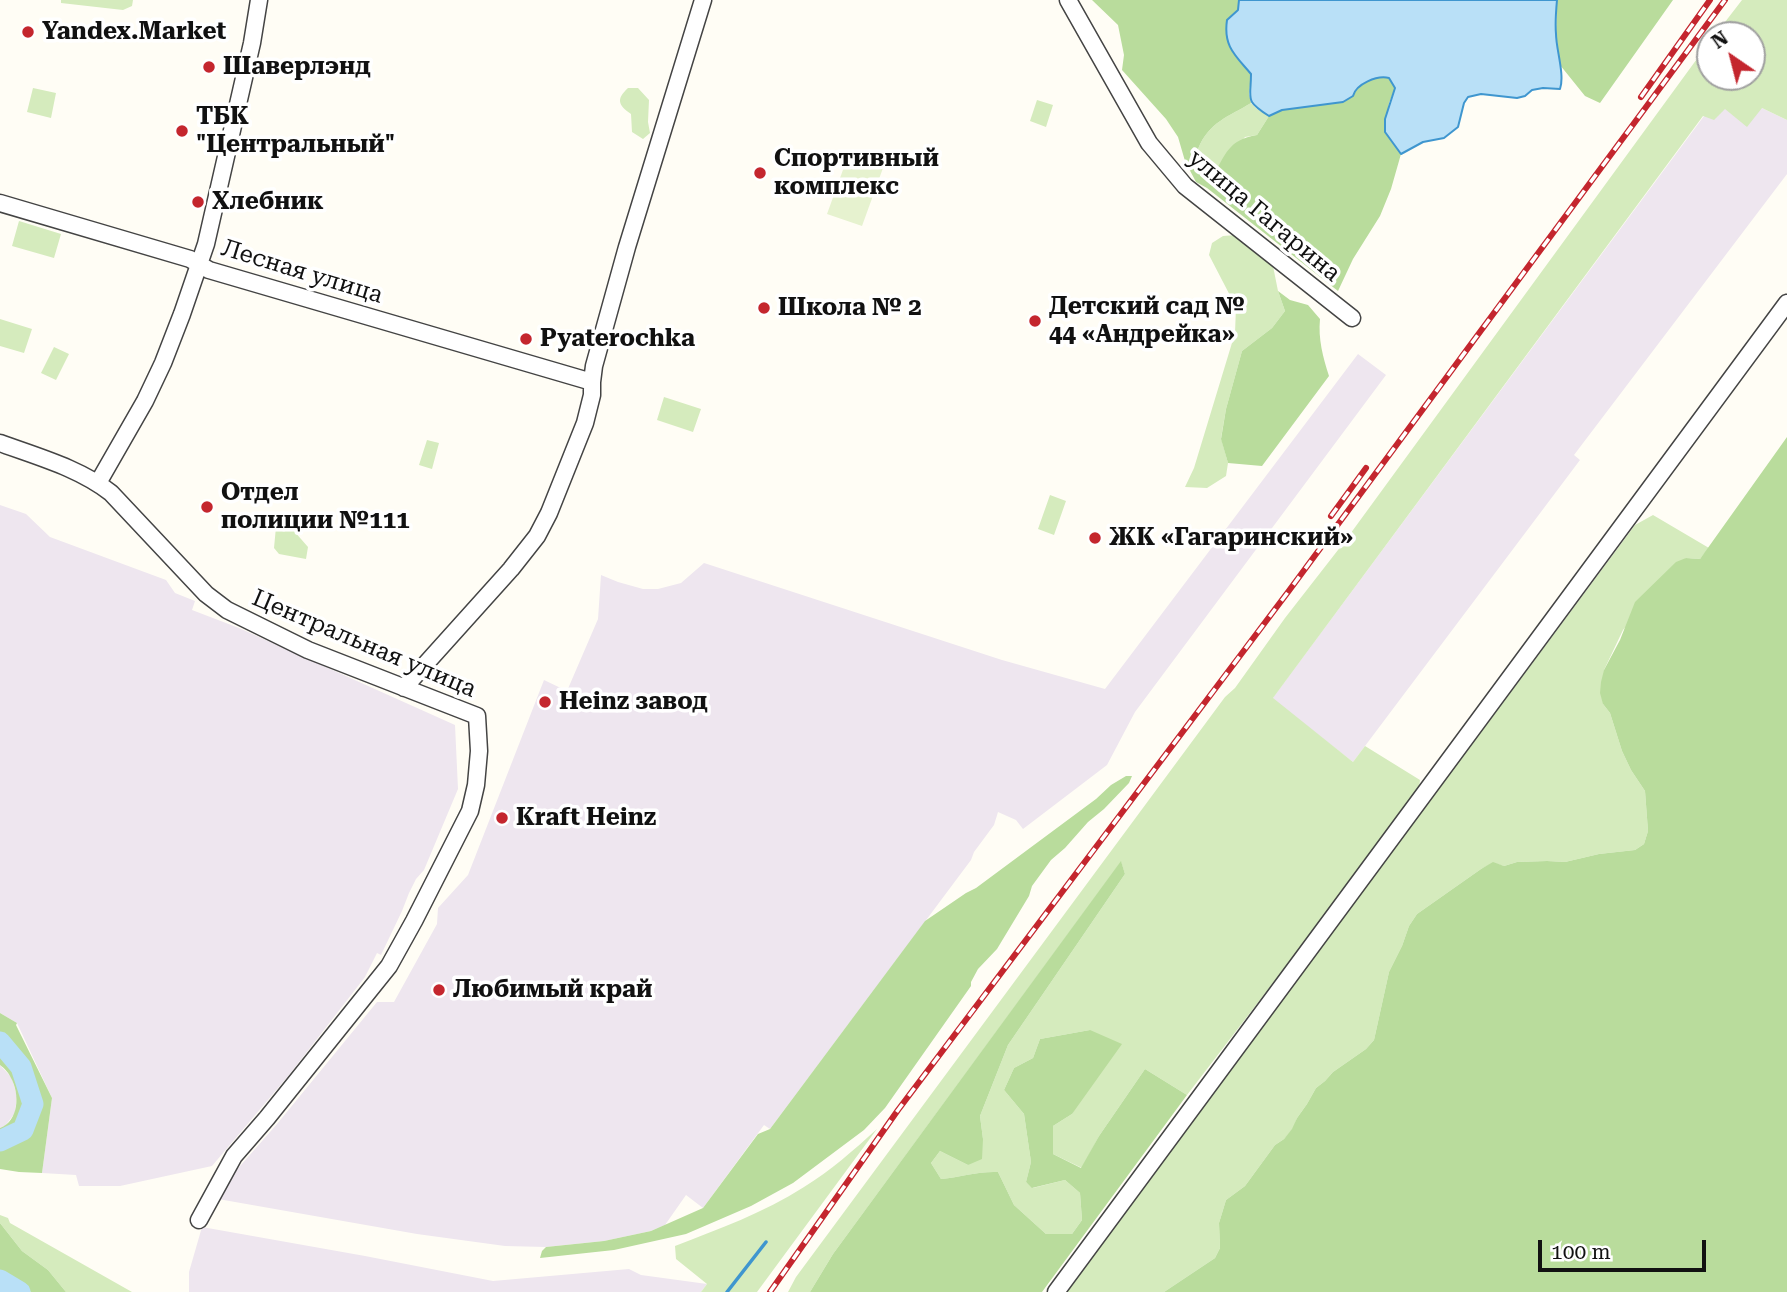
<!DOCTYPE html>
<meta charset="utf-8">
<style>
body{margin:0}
#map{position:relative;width:1787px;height:1292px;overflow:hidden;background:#fffdf5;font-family:"Roboto Serif",serif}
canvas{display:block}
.north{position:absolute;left:1696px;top:21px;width:70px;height:70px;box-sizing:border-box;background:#fff;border:2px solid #a0a0a0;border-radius:50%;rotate:325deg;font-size:19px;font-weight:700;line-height:28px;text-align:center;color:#111}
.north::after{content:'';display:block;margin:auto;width:24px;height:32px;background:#c4262e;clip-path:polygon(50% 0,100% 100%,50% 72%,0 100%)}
.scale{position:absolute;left:1538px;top:1240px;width:168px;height:32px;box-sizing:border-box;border:4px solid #111;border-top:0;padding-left:9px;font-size:21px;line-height:24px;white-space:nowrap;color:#111;-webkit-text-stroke:5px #fff;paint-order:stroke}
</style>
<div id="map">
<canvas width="1787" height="1292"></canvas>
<div class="north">N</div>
<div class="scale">100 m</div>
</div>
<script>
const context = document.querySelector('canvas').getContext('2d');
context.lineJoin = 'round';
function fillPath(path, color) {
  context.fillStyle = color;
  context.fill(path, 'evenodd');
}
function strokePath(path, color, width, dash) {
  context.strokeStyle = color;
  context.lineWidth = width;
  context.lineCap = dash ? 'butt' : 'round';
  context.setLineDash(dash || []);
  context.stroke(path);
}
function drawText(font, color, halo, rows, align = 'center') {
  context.font = font + ' "Roboto Serif",serif';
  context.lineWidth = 7;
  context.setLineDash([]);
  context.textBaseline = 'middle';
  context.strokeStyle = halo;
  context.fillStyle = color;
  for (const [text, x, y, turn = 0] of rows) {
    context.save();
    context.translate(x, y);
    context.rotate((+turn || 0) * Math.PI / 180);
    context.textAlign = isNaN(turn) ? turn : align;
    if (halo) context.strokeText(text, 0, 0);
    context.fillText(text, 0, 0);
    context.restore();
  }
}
fillPath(new Path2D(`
 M1725 108H1762L1787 120V174L1574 455 1580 460 1353 762 1272 699 1704 116Z
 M1358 354 1386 375 1135 712 1107 765 1023 829 1016 820 998 812 994 825 974 852 971 860 770 1129 764 1125 703 1208 686 1195 665 1225 651 1231 604 1241 546 1247 505 1246 417 1234 218 1199 219 1190 277 1124 377 1002H394L437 924 438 908 468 875 544 680 567 691 598 619 601 575 618 582 643 589H658L681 583 704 563 1002 660 1105 689Z
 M0 505 26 514 50 537 166 580 175 593 195 601 192 610 239 628 455 725 458 789 424 870 416 879 409 893 402 911 381 955 377 953 365 977 289 1075 212 1166 120 1186H79L76 1175 42 1173 52 1098 17 1023 0 1013Z
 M0 1065 12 1078 17 1096 15 1113 5 1126 0 1128Z
 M202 1227 365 1256 493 1281 629 1269 641 1275 707 1284 701 1292H189V1272Z`), '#eee6ef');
fillPath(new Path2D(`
 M61 0H133L132 6 123 10 61 3Z
 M1742 0H1787V120L1762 108 1747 127 1725 109 1714 120 1703 116 1273 698 1353 762 1365 746 1420 780 1419 788 1398 820 1187 1095 1145 1069 1099 1136 1082 1168 1053 1154V1126L1072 1114 1090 1030 1040 1039 1033 1058 1014 1068 1004 1090 1024 1114 1031 1162 1026 1182 1033 1188 1065 1180 1080 1193 1082 1220 1072 1234H1046L1014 1205 998 1172C979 1171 961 1177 941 1179L931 1163 940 1151 968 1165 983 1139 980 1116 1008 1045 1125 874 1121 862 833 1254 810 1292H788L796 1277 1225 697 1235 688 1285 618 1345 541 1710 41V77H1752V35H1715Z
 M33 88 56 93 51 118 27 112Z
 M628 88H638L649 100 648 122 650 133 643 139 632 132 631 114C618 105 616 99 628 88Z
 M1037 100 1053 105 1046 127 1030 121Z
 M1251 103 1257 109 1269 116 1257 135 1245 137 1214 176 1198 149C1209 122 1228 117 1251 103Z
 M19 221 61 234 54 258 12 246Z
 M1236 235 1258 250 1273 266 1278 291 1285 311 1272 328 1242 351 1226 409 1221 438 1228 463 1226 476 1207 488 1185 487 1194 468 1235 333 1236 307 1209 255 1212 243 1223 236Z
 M0 319 32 329 24 353 0 346Z
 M54 347 69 354 56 380 41 373Z
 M664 397 701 409 693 432 657 420Z
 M427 440 439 443 432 469 419 465Z
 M1050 495 1066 501 1054 535 1038 529Z
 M1653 515 1709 548 1700 559 1686 558 1623 630 1604 670 1603 704 1610 713 1622 751 1631 770 1645 791 1648 831 1644 844 1635 850 1599 854 1565 862 1547 861 1517 862 1504 866 1493 863 1481 869 1417 914 1409 926 1402 946 1389 972 1374 1040 1366 1049 1333 1072 1325 1081 1316 1088 1307 1104 1297 1118 1293 1129 1284 1139 1275 1145 1245 1186 1226 1200 1219 1223 1220 1248 1215 1258 1164 1292H1065L1635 525Z
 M276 527 294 531 308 547 306 559 279 554 274 548Z
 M877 1129 757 1292H701L707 1284 676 1259 675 1246C718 1229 764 1213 804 1187 830 1171 854 1150 877 1129Z
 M0 1215 8 1218 10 1223 132 1292H66L48 1270 22 1251 0 1223Z
 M0 1272 31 1292H0Z`), '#d5ebbd');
fillPath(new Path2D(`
 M1092 0H1239L1238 10 1226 29 1230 45 1251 74 1249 94 1251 103C1228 117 1209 122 1198 149L1213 176C1226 154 1228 140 1257 135L1269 116 1282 110 1343 102 1361 84 1381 76 1389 78 1395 88 1389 103 1385 132 1401 154 1391 189 1380 216 1353 259 1338 291 1263 232 1207 188 1196 182 1185 161 1178 137 1166 119 1122 70 1124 55 1118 25Z
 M1557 0H1673L1600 103 1585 96 1560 65 1556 33Z
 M1278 291 1290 300 1308 305 1320 319C1318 339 1323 357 1329 376L1262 466 1228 463 1221 439 1226 409 1242 351 1272 328 1285 311Z
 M1787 437V1292H1164L1215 1258 1220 1248 1219 1223 1226 1200 1245 1186 1275 1145 1284 1139 1292 1129 1297 1118 1307 1104 1316 1088 1325 1081 1333 1072 1366 1049 1374 1040 1389 972 1402 946 1409 926 1417 914 1481 869 1493 862 1504 866 1517 862 1547 861 1565 862 1599 854 1635 850 1644 844 1648 831 1645 791 1631 770 1622 751 1610 713 1603 704 1600 693 1601 682 1604 670 1620 640 1635 602 1676 562 1686 558 1700 559Z
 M1126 776H1132L1129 783 1104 809 1088 822 1065 848 1051 860 1032 886 1029 896 997 949 978 969 971 982V986L885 1108 864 1130 793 1183 751 1206 686 1234 614 1250 540 1258 542 1251 546 1247 604 1241 651 1231 703 1208 758 1134 770 1129 925 921 966 893 976 888 1096 799 1111 785Z
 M1121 861 1125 874 1008 1045 980 1116 983 1139 982 1159 968 1165 940 1151 931 1163 941 1179C961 1177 979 1171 998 1172L1014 1205 1046 1234H1072L1082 1220 1080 1193 1065 1180 1032 1188 1026 1182 1031 1162 1024 1114 1004 1090 1014 1068 1033 1058 1040 1039 1090 1030 1122 1044 1072 1114 1053 1126V1154L1081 1168 1099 1136 1145 1069 1187 1095 1042 1292H810L833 1254Z
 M0 1013 17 1023 16 1025 52 1098 42 1173 19 1172 0 1169V1128C19 1121 20 1094 11 1078 9 1073 4 1068 0 1065Z
 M0 1223 22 1251 48 1270 66 1292H31L0 1272Z`), '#b9dc9c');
fillPath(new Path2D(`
 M848 156 883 168 862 226 827 214Z`), '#e6f2cf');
const water = new Path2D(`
 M1239 0H1557C1556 11 1555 23 1556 34 1556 49 1565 75 1560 89L1543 88 1532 90 1525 96 1517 98 1481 94 1468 97 1464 103 1458 127 1444 138 1423 142 1401 154 1385 132V119L1395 88 1389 78C1377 75 1356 84 1353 96L1343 102 1282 110 1269 116C1244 100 1251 100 1251 74 1236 56 1223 47 1227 20L1238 10Z`);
fillPath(water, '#b9e0f7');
strokePath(water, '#3f96cf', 2);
strokePath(new Path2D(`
 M727 1292 766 1242`), '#3f96cf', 3.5);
strokePath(new Path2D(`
 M0 1042 21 1067 33 1104 23 1130 0 1141
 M0 1280 20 1292`), '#b9e0f7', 21);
const minor = new Path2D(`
 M1068 0 1149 143 1185 186 1352 318
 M0 203 190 259 209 270 592 382
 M0 443C38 457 79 468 111 493L206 594 227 610 308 650 477 716 479 751 476 785 470 811 414 921 389 966 267 1118 234 1156 199 1220
 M98 483 145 401 163 363 182 314 206 244 252 43 259 0
 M404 688 511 569 537 536 549 513 585 423 592 395V382L594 366 627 247 703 0
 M1056 1292 1787 303`);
strokePath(minor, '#444', 19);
strokePath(minor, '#fff', 16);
const rail = new Path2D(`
 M1641 97 1710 0
 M1331 516 1366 468
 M770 1292 898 1110 1288 592 1725 0`);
strokePath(rail, '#c4262e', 6);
strokePath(rail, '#fff', 3.5, [10]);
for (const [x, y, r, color] of [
 [28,32,7,"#c4262e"],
 [209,67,7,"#c4262e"],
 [182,131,7,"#c4262e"],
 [760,173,7,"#c4262e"],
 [198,202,7,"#c4262e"],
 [764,308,7,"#c4262e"],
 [1035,321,7,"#c4262e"],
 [526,339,7,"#c4262e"],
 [207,507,7,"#c4262e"],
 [1095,538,7,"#c4262e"],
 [545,702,7,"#c4262e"],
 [502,818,7,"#c4262e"],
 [439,990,7,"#c4262e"]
]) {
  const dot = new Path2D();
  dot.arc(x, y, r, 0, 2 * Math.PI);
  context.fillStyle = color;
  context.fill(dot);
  strokePath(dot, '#fff', 2.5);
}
drawText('bold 24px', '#111', '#fff', [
 ["Yandex.Market",42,32],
 ["Шаверлэнд",223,67],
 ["ТБК",196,117],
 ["\"Центральный\"",196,145],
 ["Спортивный",774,159],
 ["комплекс",774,187],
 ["Хлебник",212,202],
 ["Детский сад №",1049,307],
 ["44 «Андрейка»",1049,335],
 ["Школа № 2",778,308],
 ["Pyaterochka",540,339],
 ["Отдел",221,493],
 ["полиции №111",221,521],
 ["ЖК «Гагаринский»",1109,538],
 ["Heinz завод",559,702],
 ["Kraft Heinz",516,818],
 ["Любимый край",453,990]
], 'left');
drawText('24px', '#111', '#fff', [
 ["улица Гагарина",1264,216,40],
 ["Лесная улица",302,272,17],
 ["Центральная улица",364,644,23]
]);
</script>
